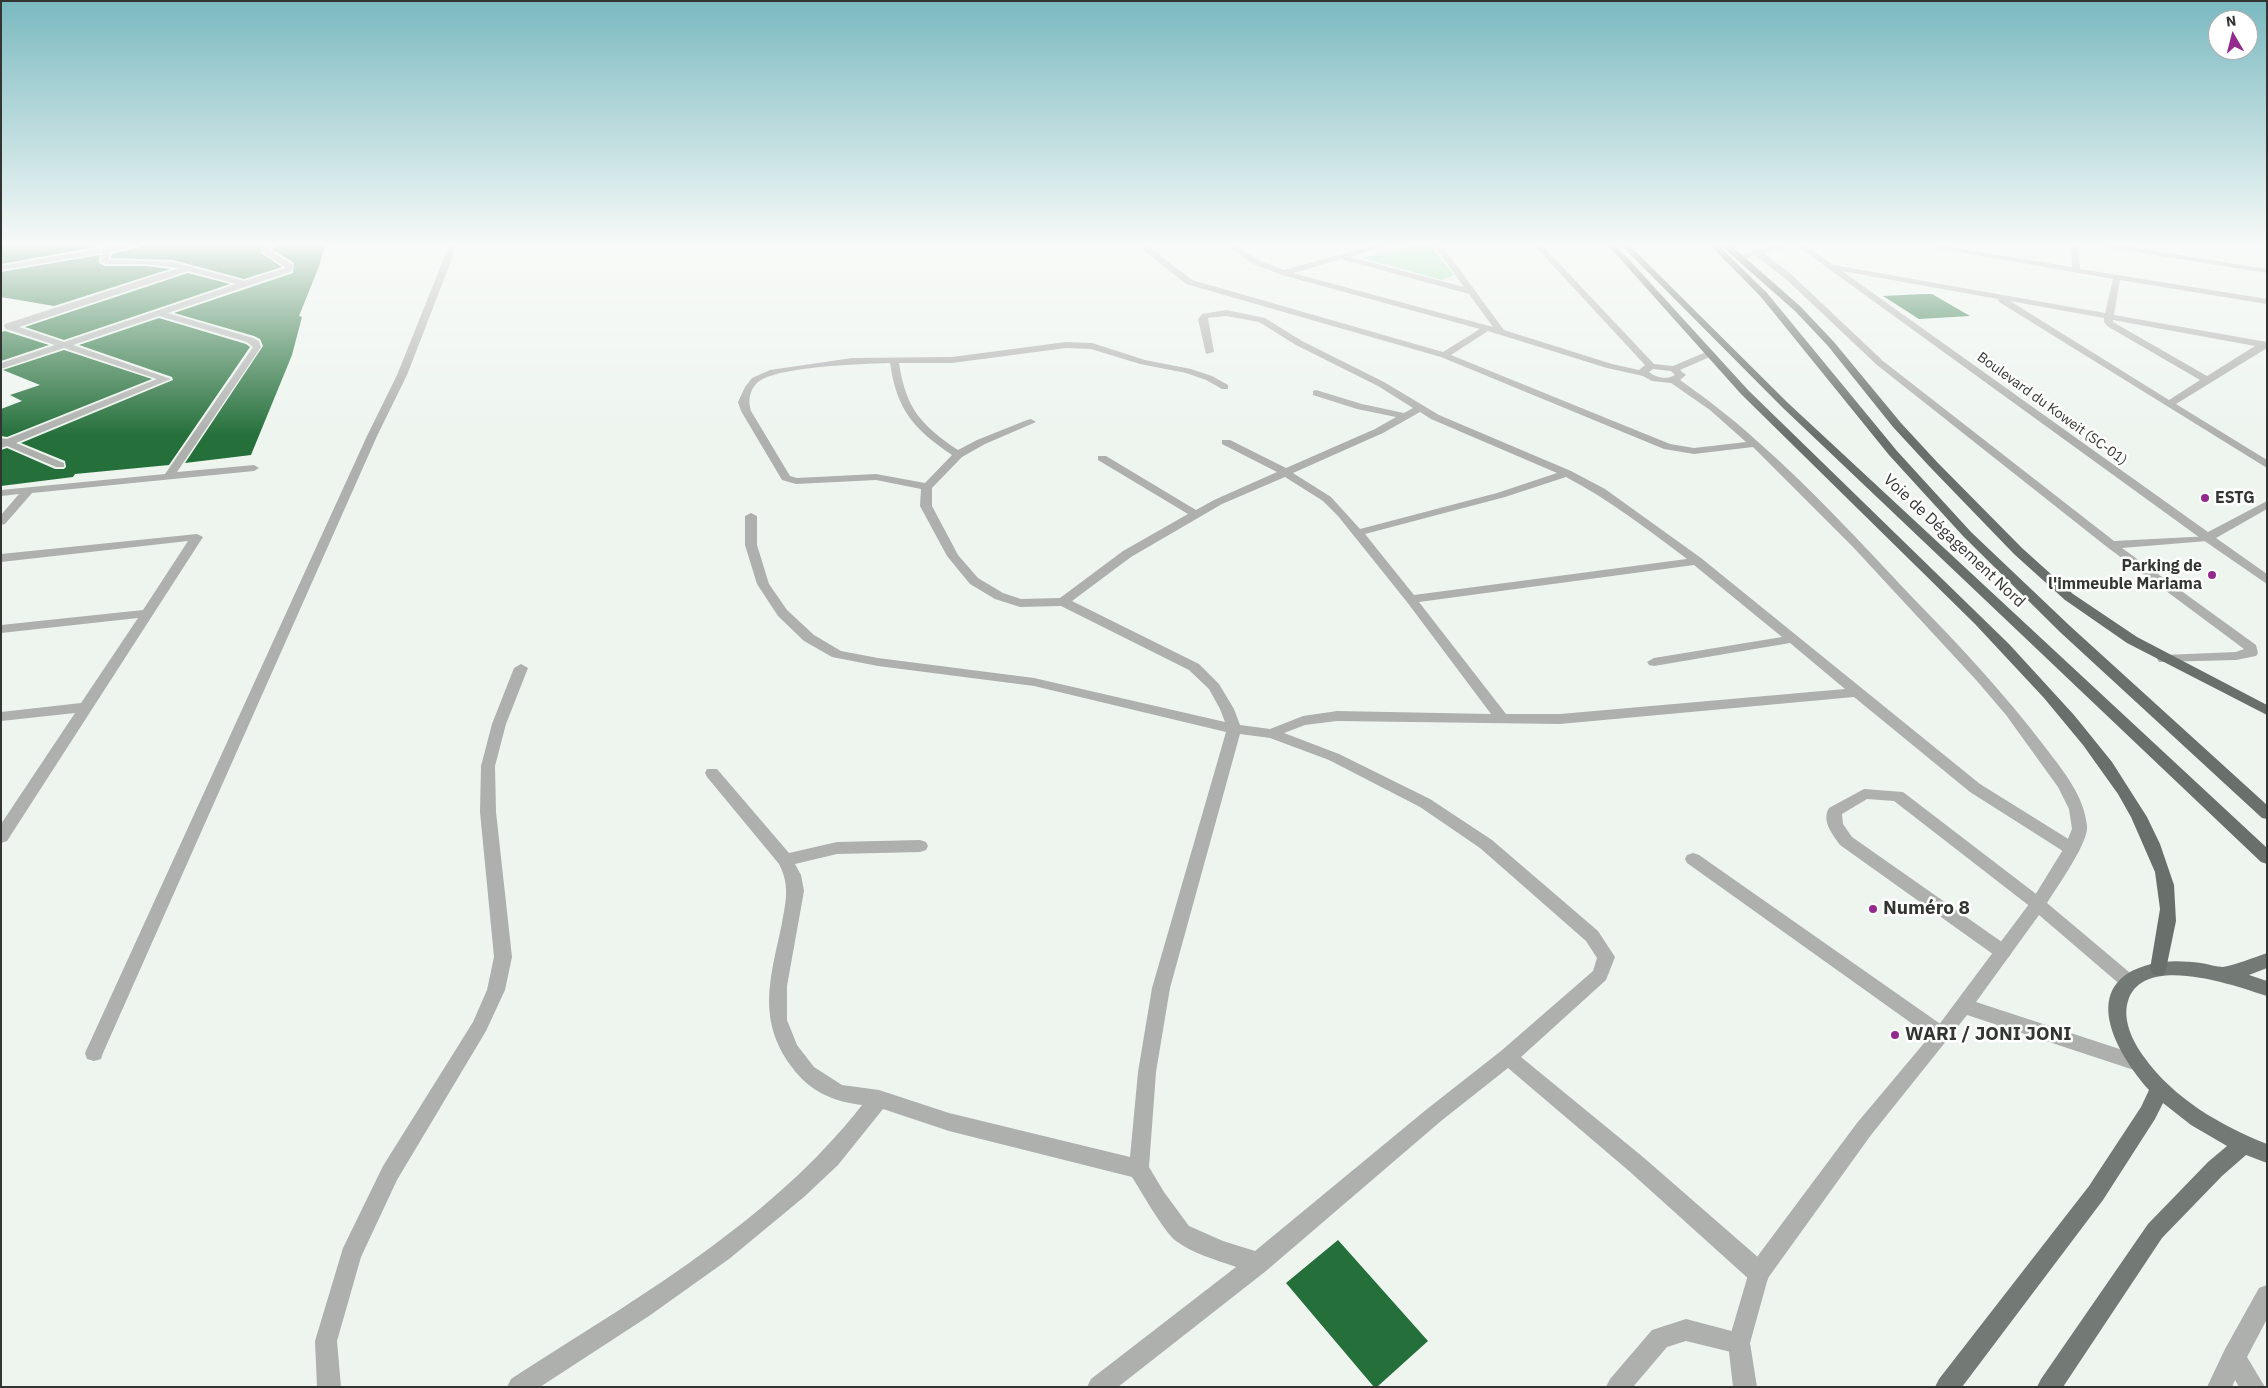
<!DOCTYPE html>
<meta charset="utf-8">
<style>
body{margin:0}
#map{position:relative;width:2268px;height:1388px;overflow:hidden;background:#eef5ef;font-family:"IBM Plex Sans",sans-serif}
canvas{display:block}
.frame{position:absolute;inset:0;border:2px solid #323532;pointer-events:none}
.north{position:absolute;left:2208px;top:10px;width:50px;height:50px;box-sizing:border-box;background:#fff;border:1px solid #adaead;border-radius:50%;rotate:352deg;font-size:14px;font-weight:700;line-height:20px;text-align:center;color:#323532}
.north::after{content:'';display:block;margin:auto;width:18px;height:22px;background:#932b8f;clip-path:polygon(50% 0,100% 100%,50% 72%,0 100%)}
</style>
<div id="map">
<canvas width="2268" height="1388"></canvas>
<div class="frame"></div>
<div class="north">N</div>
</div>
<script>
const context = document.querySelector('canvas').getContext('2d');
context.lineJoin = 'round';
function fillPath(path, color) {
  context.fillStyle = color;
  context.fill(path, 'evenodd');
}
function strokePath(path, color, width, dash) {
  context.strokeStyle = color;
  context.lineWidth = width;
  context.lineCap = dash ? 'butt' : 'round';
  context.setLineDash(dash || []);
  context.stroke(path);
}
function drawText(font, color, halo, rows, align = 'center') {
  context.font = font + ' "IBM Plex Sans",sans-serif';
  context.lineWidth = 5;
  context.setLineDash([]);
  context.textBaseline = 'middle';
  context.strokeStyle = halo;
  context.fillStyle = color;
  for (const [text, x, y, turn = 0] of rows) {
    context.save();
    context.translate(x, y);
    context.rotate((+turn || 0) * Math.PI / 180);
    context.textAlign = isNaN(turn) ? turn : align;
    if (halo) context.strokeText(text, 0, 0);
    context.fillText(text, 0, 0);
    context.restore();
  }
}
fillPath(new Path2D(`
 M1421 243H1428L1454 275 1442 280 1363 258Z`), '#99dea6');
fillPath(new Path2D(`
 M1 243H101V246L1 264Z
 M157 243H266L261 249V253L282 267 244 279 173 260 111 258 112 254Z
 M278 243H326L318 269 299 316 302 317 292 355 251 455 185 463 263 346 260 339 254 336 174 313 293 273 294 263 273 250Z
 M100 255 99 263 105 266H146L170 269 54 306 1 297V272Z
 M188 273 230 284 64 340 25 327Z
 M1923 294H1932L1970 316 1919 319 1883 296Z
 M159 318 246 344 250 347 169 465 75 474 73 477 1 486V450L7 448 55 469H64L66 467 65 461 21 443 173 380 172 377 79 345Z
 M5 331 49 345 1 361V332Z
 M64 350 152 379 7 437 1 436V409L22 401 10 395 40 385 3 370Z
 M1338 1240 1428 1341 1377 1387H1374L1286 1283Z`), '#246f3a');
fillPath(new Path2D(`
 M450 243H458L407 375 377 436 103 1053 101 1059 94 1061 87 1059 85 1053 367 436 397 375Z
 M1754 250H1760L1793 276 1883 361 2114 541 2211 536 2213 538 2211 540 2207 541 2122 548 2256 645 2258 653 2256 656 2236 660 2159 662 2157 659 2159 656 2164 655 2236 652 2244 649 2107 547 1877 365 1787 280 1754 254Z
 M1226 310 1265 318 1302 341 1384 382 1439 415 1571 471 1605 489 1701 558 1980 784 2078 845 2080 849 2078 853 2072 855 2066 853 1970 792 1854 697 1560 724 1337 721 1305 725 1284 733 1339 754 1430 799 1492 840 1598 931 1615 957 1606 980 1521 1057 1643 1157 1767 1265 1770 1273 1767 1281 1759 1284 1751 1281 1629 1171 1508 1068 1441 1121 1266 1271 1118 1387H1087L1091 1379 1236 1267C1216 1260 1192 1253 1176 1241 1164 1232 1141 1191 1132 1177L949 1131 883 1109 838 1165 804 1197 729 1259 649 1316 540 1387H507L511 1379C635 1299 770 1223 862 1105 832 1101 810 1092 791 1066 756 1018 771 976 782 923 786 901 790 885 779 864L707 777 705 773 707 769H717L789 853 837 842 920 840 926 842 928 846 926 850 920 852 837 854 795 864 801 875 804 891 787 986V1020L797 1045 814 1067 842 1085 879 1090 949 1113 1130 1157 1138 1072 1152 988 1226 732 1034 686 878 666 832 657 804 641 778 616 757 584 745 545V516L751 513 757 516V545L769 584 787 610 814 635 841 651 878 658 1034 678 1225 722 1220 709 1209 689 1189 670 1061 606 1020 607 995 599 970 584 947 556 920 506 921 489 876 480 796 484 782 480 741 411 738 402 745 387 752 378 770 370 852 358 952 357 1066 342 1092 343 1145 360 1191 369 1212 376 1228 385V389H1222L1206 380 1186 373 1140 364 1091 349 1066 348 952 363H899C906 409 921 425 958 450L977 440 1027 420 1031 419 1036 422 985 444 962 457 932 488V506L958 555 978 578 1003 593 1021 599 1060 598 1123 551 1188 514 1098 460V456H1106L1196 510 1214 500 1277 472 1222 444V440H1230L1286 468 1375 429 1396 417 1357 409 1313 395V391L1316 390 1362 404 1404 413 1413 408 1378 386 1296 345 1259 322 1226 316 1208 318 1214 352 1206 354 1198 319 1202 314ZM890 363C897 411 914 429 952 455L925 483 876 474 797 478 790 476 751 411C748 401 749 391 757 383 775 366 864 364 890 363ZM1420 412 1431 419 1557 473 1497 493 1360 529 1331 497 1293 473 1383 433ZM1285 477 1323 501 1338 516 1407 602 1491 714 1337 711 1303 716 1270 729 1240 725 1234 709 1219 684 1199 664 1072 601 1131 557 1222 504ZM1566 477C1610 500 1647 529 1687 559L1414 595 1365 534 1505 497ZM1694 565 1782 637 1654 658 1647 662 1649 665 1654 666 1790 643 1845 689 1560 714H1506L1419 602ZM1240 734 1270 738 1329 760 1420 807 1480 848 1586 941 1597 958 1593 971 1501 1051 1427 1109 1255 1251 1223 1241 1189 1226 1164 1192 1149 1167 1156 1072 1170 988Z
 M521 664 528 668 506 724 495 766 496 812 512 957 505 990 486 1031 397 1180 361 1257 337 1341 341 1387H317L315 1341 343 1248 383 1166 473 1022 487 990 494 957 480 812 481 766 492 724 514 668Z
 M1864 789 1903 792 2044 900 2046 904 2044 908 2038 910 2032 908 1894 801 1867 799 1842 814 1843 824 1852 837 2009 947 2012 952 2009 957 2003 959 1997 957 1840 845C1833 835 1821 821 1829 808Z
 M1693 853 1699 855 1949 1030 1951 1035 1949 1040 1942 1043 1935 1040 1687 863 1685 859 1687 855Z
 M1686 1319 1747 1335 1750 1343 1747 1351 1739 1354 1686 1341 1667 1347 1633 1387H1606L1610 1379 1652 1330Z`), '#adb0ad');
fillPath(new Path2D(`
 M103 243H111L110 247 134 243H151L110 252 109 260 173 262 244 281 286 268 263 252 262 250 268 243H276L270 250 293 265 292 271 168 313 253 338 259 341 261 347 177 472 254 465 259 468 254 471 32 493 5 524 1 525V515L19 494 1 496V490L165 474 253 347 247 342 159 316 73 345 171 379 16 443 64 463V467H56L7 446 1 448V438L7 439 157 379 64 348 1 369V363L55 345 6 329 4 326 5 324 179 268 146 264H105L101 262 102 253 1 270V266L103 248ZM188 271 236 284 64 342 19 327Z
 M1135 243H1144L1192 280 1443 352 1480 329 1282 275 1253 264 1223 243H1232L1259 260 1284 270 1382 243H1394L1350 257 1464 287 1432 243H1440L1504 330 1612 364 1639 370 1645 365 1532 243H1540L1654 364 1673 366 1706 352H1712V356L1680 370 1686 375 1680 380C1707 399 1733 419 1757 441 1812 489 1862 544 1912 597 1959 645 2004 693 2045 747 2063 771 2084 795 2087 826 2089 842 2057 887 2047 903L2135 977 2138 982 2135 987 2129 989 2123 987 2039 915 1976 1002 2144 1057 2146 1063 2144 1069 2137 1071 1967 1015 1871 1135 1768 1278 1750 1343 1757 1387H1733L1728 1343 1751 1265 1857 1123 1935 1030 2032 900 2064 848 2072 829 2069 809 2058 787 2006 715 1977 681 1853 547 1753 447 1694 454 1664 449 1441 357 1186 284ZM1341 259 1469 294 1493 327 1293 273ZM1488 331 1607 368 1643 376 1652 381 1671 383 1710 410 1746 442 1694 448 1670 444 1451 355ZM1653 369 1671 371 1675 375C1666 380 1657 378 1649 372Z
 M1786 243H1803L1833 265 2105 313 2113 279 1908 243H1925L2072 267 2071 243H2079L2080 269 2267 299V304L2120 280 2114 315 2267 342V348L2176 404 2267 460V468L1999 302 1998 299 1842 271 2208 532 2267 501V509L2216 538 2267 574V584L2203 540 1796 245 1740 259 1736 257ZM2010 301 2104 318V322L2107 326 2200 380 2169 400ZM2113 320 2255 346 2207 376 2113 322Z
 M2087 243H2105L2267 269V273L2091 245Z
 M2259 243H2267V245H2260Z
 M197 534 203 537 7 841 1 843V824L75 713 1 721V712L81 703 138 618 1 633V625L143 610 188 541 1 562V554Z
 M2267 1285V1319L2247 1357 2265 1387H2239L2235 1380 2232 1387H2207L2225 1349 2259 1288Z`), '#adb0ad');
fillPath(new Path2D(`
 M2267 953V968L2249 975 2267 981V996C2236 986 2143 952 2128 1001 2122 1020 2133 1042 2144 1057 2173 1098 2221 1126 2267 1144V1163L2246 1155 2222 1176 2162 1238 2063 1387H2037L2041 1379 2148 1224 2208 1162 2227 1146 2191 1125 2163 1103 2155 1119 2103 1200 1962 1387H1935L1939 1379 2089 1186 2141 1107 2149 1090C2116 1053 2076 983 2151 964 2167 960 2185 961 2201 963 2208 964 2217 967 2223 967 2239 964 2252 958 2267 953Z`), '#737974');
fillPath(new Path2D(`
 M1606 243H1614L1748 390 2009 644 2074 715 2112 762 2147 817 2160 844 2174 885 2176 921 2165 974 2159 976 2153 974 2150 969 2160 909 2155 872 2131 817 2118 794 2083 745 2044 698 1975 624 1741 394Z
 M1619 243H1627L1788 403 2267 848V864L2261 862 1782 407Z
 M1708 243H1716L1767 293 1897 451 1971 532 2070 626 2267 805V819L2262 818 2060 632 1963 536 1889 455 1761 297Z
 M1726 246H1732L1801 307 1834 342 1901 423 1937 462 2022 548 2073 594 2137 637 2267 705V715L2127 643 2065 600 2014 554 1929 466 1893 427 1828 346 1795 311 1726 250Z`), '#696f6a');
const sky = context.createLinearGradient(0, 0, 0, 437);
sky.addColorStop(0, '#7ab9c0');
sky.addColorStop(0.56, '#f7faf8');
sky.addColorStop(1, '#f7faf800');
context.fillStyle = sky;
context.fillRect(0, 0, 2268, 437);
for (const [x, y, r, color] of [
 [2205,498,5,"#932b8f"],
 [2212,575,5,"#932b8f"],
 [1873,909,5,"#932b8f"],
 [1895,1035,5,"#932b8f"]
]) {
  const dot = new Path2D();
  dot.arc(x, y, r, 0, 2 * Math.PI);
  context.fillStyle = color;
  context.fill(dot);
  strokePath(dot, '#fff', 2);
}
drawText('14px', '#323532', '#fff', [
 ["Boulevard du Koweit (SC-01)",2052,409,36]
]);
drawText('bold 16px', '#323532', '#fff', [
 ["ESTG",2215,498],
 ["Parking de",2202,566,"right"],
 ["l'immeuble Mariama",2202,584,"right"]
], 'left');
drawText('16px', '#323532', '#fff', [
 ["Voie de Dégagement Nord",1954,541,43]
]);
drawText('bold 19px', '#323532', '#fff', [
 ["Numéro 8",1883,909],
 ["WARI / JONI JONI",1905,1035]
], 'left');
</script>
